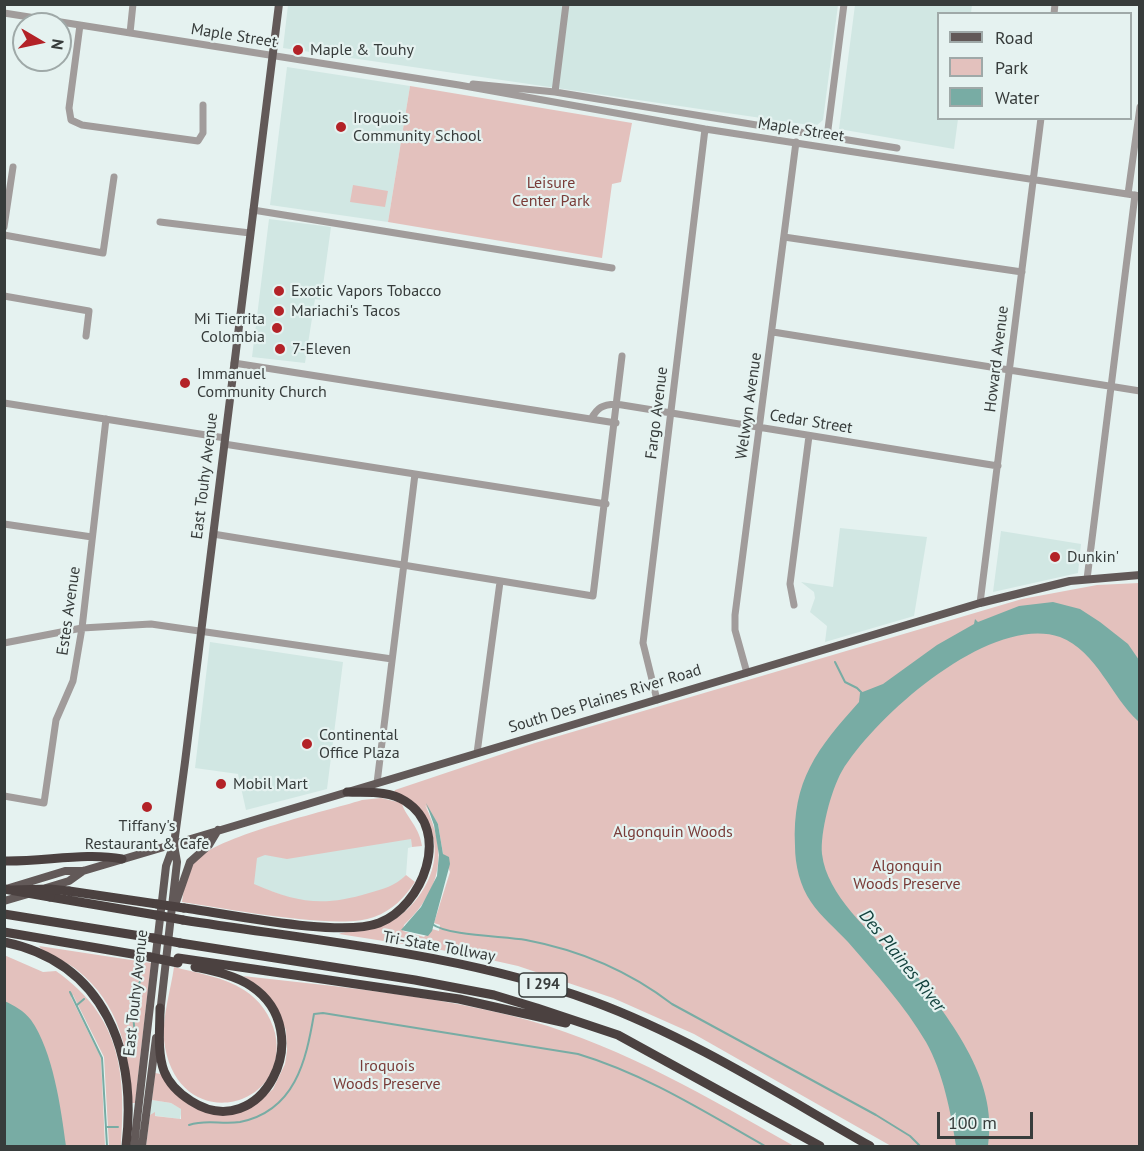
<!DOCTYPE html>
<style>
body{margin:0}
#map{position:relative;width:1144px;height:1151px;overflow:hidden;background:#e5f2f0;font-family:"PT Sans",sans-serif}
canvas{display:block}
.frame{position:absolute;inset:0;border:6px solid #373c3b;pointer-events:none}
.legend{position:absolute;left:937px;top:12px;width:195px;height:108px;box-sizing:border-box;background:#e5f2f0;border:2px solid #9fa9a8;margin:0;padding:8px 10px;list-style:none;font-size:18px;color:#373c3b}
.legend li{display:flex;align-items:center;gap:12px;height:30px}
.legend b{width:30px;border:2px solid #9fa9a8}
.north{position:absolute;left:12px;top:12px;width:60px;height:60px;box-sizing:border-box;background:#e5f2f0;border:2px solid #9fa9a8;border-radius:50%;rotate:99deg;font-size:16px;font-weight:700;line-height:24px;text-align:center;color:#373c3b}
.north::after{content:'';display:block;margin:auto;width:21px;height:27px;background:#b32227;clip-path:polygon(50% 0,100% 100%,50% 72%,0 100%)}
.scale{position:absolute;left:937px;top:1112px;width:96px;height:27px;box-sizing:border-box;border:3px solid #373c3b;border-top:0;padding-left:8px;font-size:18px;line-height:21px;white-space:nowrap;color:#373c3b;-webkit-text-stroke:4px #e5f2f0;paint-order:stroke}
</style>
<div id="map">
<canvas width="1144" height="1151"></canvas>
<div class="frame"></div>
<ul class="legend">
<li><b style="height:8px;background:#625958"></b>Road</li>
<li><b style="height:16px;background:#e3c1bd"></b>Park</li>
<li><b style="height:16px;background:#78aca4"></b>Water</li>
</ul>
<div class="north">N</div>
<div class="scale">100 m</div>
</div>
<script>
const context = document.querySelector('canvas').getContext('2d');
context.lineJoin = 'round';
function fillPath(path, color) {
  context.fillStyle = color;
  context.fill(path, 'evenodd');
}
function strokePath(path, color, width, dash) {
  context.strokeStyle = color;
  context.lineWidth = width;
  context.lineCap = dash ? 'butt' : 'round';
  context.setLineDash(dash || []);
  context.stroke(path);
}
function drawText(font, color, halo, rows, align = 'center') {
  context.font = font + ' "PT Sans",sans-serif';
  context.lineWidth = 4.5;
  context.setLineDash([]);
  context.textBaseline = 'middle';
  context.strokeStyle = halo;
  context.fillStyle = color;
  for (const [text, x, y, turn = 0] of rows) {
    context.save();
    context.translate(x, y);
    context.rotate((+turn || 0) * Math.PI / 180);
    context.textAlign = isNaN(turn) ? turn : align;
    if (halo) context.strokeText(text, 0, 0);
    context.fillText(text, 0, 0);
    context.restore();
  }
}
fillPath(new Path2D(`
 M288 5H838L823 120 816 126 283 48Z
 M855 5H972L971 13 938 14V118L958 119 954 149 839 129Z
 M287 67 410 86 388 222 270 205Z
 M269 219 331 227 321 300 315 299 305 363 252 357Z
 M840 528 927 537 914 616 825 642 827 626 810 612 815 598 814 592 801 582 833 587Z
 M1001 531 1081 544 1078 573 993 592Z
 M210 642 343 662 327 789 246 810 238 774 195 768Z
 M410 826 412 847 408 848 406 875 378 903 330 912 202 867Z
 M152 1100 171 1103 182 1109 180 1119 150 1115Z`), '#d1e7e3');
fillPath(new Path2D(`
 M410 86 632 123 621 182 612 184 602 258 388 222Z
 M353 185 388 191 385 207 350 202Z
 M1139 583V1146H891L694 1034 613 998 518 966 460 953 339 934C347 930 372 931 388 923 419 908 446 864 430 829 425 816 404 803 394 793L395 790 535 743 1022 599 1097 585ZM425 805 438 824 443 854 450 872 434 923 440 925 439 931 432 929 424 937 403 931 404 925C442 889 448 852 425 805Z
 M381 798 402 803C404 815 419 825 422 846L412 847 411 839 287 859 265 855 257 858 254 884C298 903 323 907 369 893 383 889 395 886 406 875L415 882C404 898 393 910 374 917 339 931 224 908 182 902 184 888 187 869 197 859 224 834 324 812 362 800Z
 M39 946 151 963 135 1103H132C129 1052 120 1004 77 970 67 961 45 955 39 946Z
 M4 955 43 972 56 971C121 1017 126 1072 121 1146H109L104 1057 73 995 71 997 101 1058 105 1146H5Z
 M174 967C197 973 224 977 244 990 259 999 271 1016 275 1033 292 1111 175 1137 164 1040 162 1017 171 989 174 967Z
 M243 976C338 987 438 995 531 1021 625 1048 709 1098 794 1146H146L150 1115 155 1112V1116L181 1119V1109L171 1103 152 1100 155 1073 161 1074 189 1105 209 1113 262 1099 273 1089 285 1064 287 1051 286 1030 271 1000 260 987Z`), '#e3c1bd');
fillPath(new Path2D(`
 M1053 602 1080 609 1100 622 1128 644 1139 660V722C1111 697 1097 651 1060 637 991 613 875 716 842 771 831 790 820 833 822 854 827 896 870 930 896 961L909 965C947 1018 999 1076 988 1146H956C951 1113 943 1072 926 1042 905 1006 875 973 848 942 836 929 821 917 811 902 800 886 795 865 795 846 792 780 817 749 859 702L860 693 883 684 937 645 974 624 975 619 978 622 1019 606Z
 M426 803 438 824 443 854 449 857 450 864 432 931 428 936 401 930 421 907 437 876 439 855 434 825Z
 M4 1001C14 1005 24 1011 31 1020 53 1051 61 1108 66 1146H5Z`), '#78aca4');
strokePath(new Path2D(`
 M835 662 845 682 857 688 863 694
 M432 924C448 936 503 936 526 940 579 950 629 971 672 1004L876 1115 910 1136 920 1146
 M70 992 102 1058 107 1146
 M77 1005 84 999
 M132 1036 135 1033C132 1013 132 998 141 979
 M134 1041 135 1033
 M189 1125C207 1119 222 1125 240 1122 295 1111 306 1061 314 1014L323 1013 578 1054C645 1074 705 1112 765 1146
 M106 1127H118`), '#78aca4', 2);
strokePath(new Path2D(`
 M4 13 459 85 705 129 1140 196
 M1054 14 1055 4
 M80 25 69 108 71 120 82 125 198 141 203 133V105
 M130 33 133 4
 M473 84 555 92 897 148
 M555 92 566 4
 M827 137 844 4
 M1128 194 1140 107
 M253 210 612 268
 M160 222 250 233
 M4 227 13 167
 M4 235 103 253 114 177
 M784 237 1022 272
 M4 296 89 311 86 336
 M773 332 1140 391
 M234 363 616 423
 M4 403 225 438
 M591 419C598 407 602 405 616 404L998 466
 M224 444 606 504
 M4 524 92 537
 M213 534 593 596 622 356
 M1087 579 1135 195
 M980 603 1041 118
 M794 605 790 584 809 436
 M4 643 82 628 151 624 392 659
 M747 673 735 630V615L796 142
 M657 700 643 643 705 129
 M477 753 500 582
 M377 783 415 474
 M4 796 44 803 56 720 73 681 82 628 106 419`), '#a19c9b', 7);
strokePath(new Path2D(`
 M46 888 69 881 83 871
 M6 889 65 871H83L174 844 980 603 1070 581 1140 575
 M4 901 28 894
 M175 905 190 862 209 845 218 830
 M160 1014 177 862 174 845
 M134 1146 166 866 174 844 185 762 279 4
 M142 1146 156 1038`), '#625958', 8);
strokePath(new Path2D(`
 M4 861C43 862 86 852 122 859
 M69 891 157 904
 M50 897 156 915
 M184 908C229 914 340 938 379 923 422 907 453 831 405 801 388 790 366 793 347 792
 M4 914 153 938
 M183 920C317 941 464 954 592 1001 690 1037 780 1095 870 1146
 M4 932 150 957
 M4 942C106 963 137 1053 126 1146
 M180 943 415 980 494 995 537 1008 618 1035 820 1146
 M178 958 459 999 566 1023
 M160 1008C160 1028 157 1052 164 1071 169 1084 180 1094 191 1101 261 1146 320 1032 251 986 234 975 213 971 195 967`), '#4b4140', 9);
strokePath(new Path2D(`
 M4 889 50 897
 M12 890 50 889 69 891
 M157 904 184 908
 M156 915 183 920
 M153 938 180 943
 M150 957 178 963`), '#4b4140', 9);
for (const [x, y, r, color] of [
 [298,50,6,"#b32227"],
 [341,127,6,"#b32227"],
 [279,291,6,"#b32227"],
 [279,311,6,"#b32227"],
 [277,328,6,"#b32227"],
 [280,349,6,"#b32227"],
 [185,383,6,"#b32227"],
 [1055,557,6,"#b32227"],
 [307,744,6,"#b32227"],
 [221,784,6,"#b32227"],
 [147,807,6,"#b32227"]
]) {
  const dot = new Path2D();
  dot.arc(x, y, r, 0, 2 * Math.PI);
  context.fillStyle = color;
  context.fill(dot);
  strokePath(dot, '#e5f2f0', 2);
}
for (const [x, y, w] of [
 [543,985,48]
]) {
  const box = new Path2D();
  box.roundRect(x - w / 2, y - 12, w, 24, 4.5);
  context.fillStyle = '#e5f2f0';
  context.fill(box);
  strokePath(box, '#373c3b', 1.5);
}
drawText('bold 15px', '#373c3b', null, [
 ["I 294",543,985]
]);
drawText('16px', '#373c3b', '#e5f2f0', [
 ["Maple Street",234,36,9],
 ["Maple Street",801,130,9],
 ["Howard Avenue",997,359,-83],
 ["Welwyn Avenue",749,406,-82],
 ["Fargo Avenue",657,413,-83],
 ["Cedar Street",811,422,9],
 ["East Touhy Avenue",205,476,-83],
 ["Estes Avenue",69,611,-82],
 ["South Des Plaines River Road",605,699,-17],
 ["Tri-State Tollway",439,947,10],
 ["East Touhy Avenue",136,993,-84]
]);
drawText('16px', '#373c3b', '#e5f2f0', [
 ["Maple & Touhy",310,50],
 ["Iroquois",353,118],
 ["Community School",353,136],
 ["Exotic Vapors Tobacco",291,291],
 ["Mariachi's Tacos",291,311],
 ["Mi Tierrita",265,319,"right"],
 ["Colombia",265,337,"right"],
 ["7-Eleven",292,349],
 ["Immanuel",197,374],
 ["Community Church",197,392],
 ["Dunkin'",1067,557],
 ["Continental",319,735],
 ["Office Plaza",319,753],
 ["Mobil Mart",233,784],
 ["Tiffany's",147,826,"center"],
 ["Restaurant & Cafe",147,844,"center"]
], 'left');
drawText('16px', '#793c38', '#e5f2f0', [
 ["Leisure",551,183],
 ["Center Park",551,201],
 ["Algonquin Woods",673,832],
 ["Algonquin",907,866],
 ["Woods Preserve",907,884],
 ["Iroquois",387,1066],
 ["Woods Preserve",387,1084]
]);
drawText('italic 18px', '#12423d', '#e5f2f0', [
 ["Des Plaines River",902,961,51]
]);
</script>
